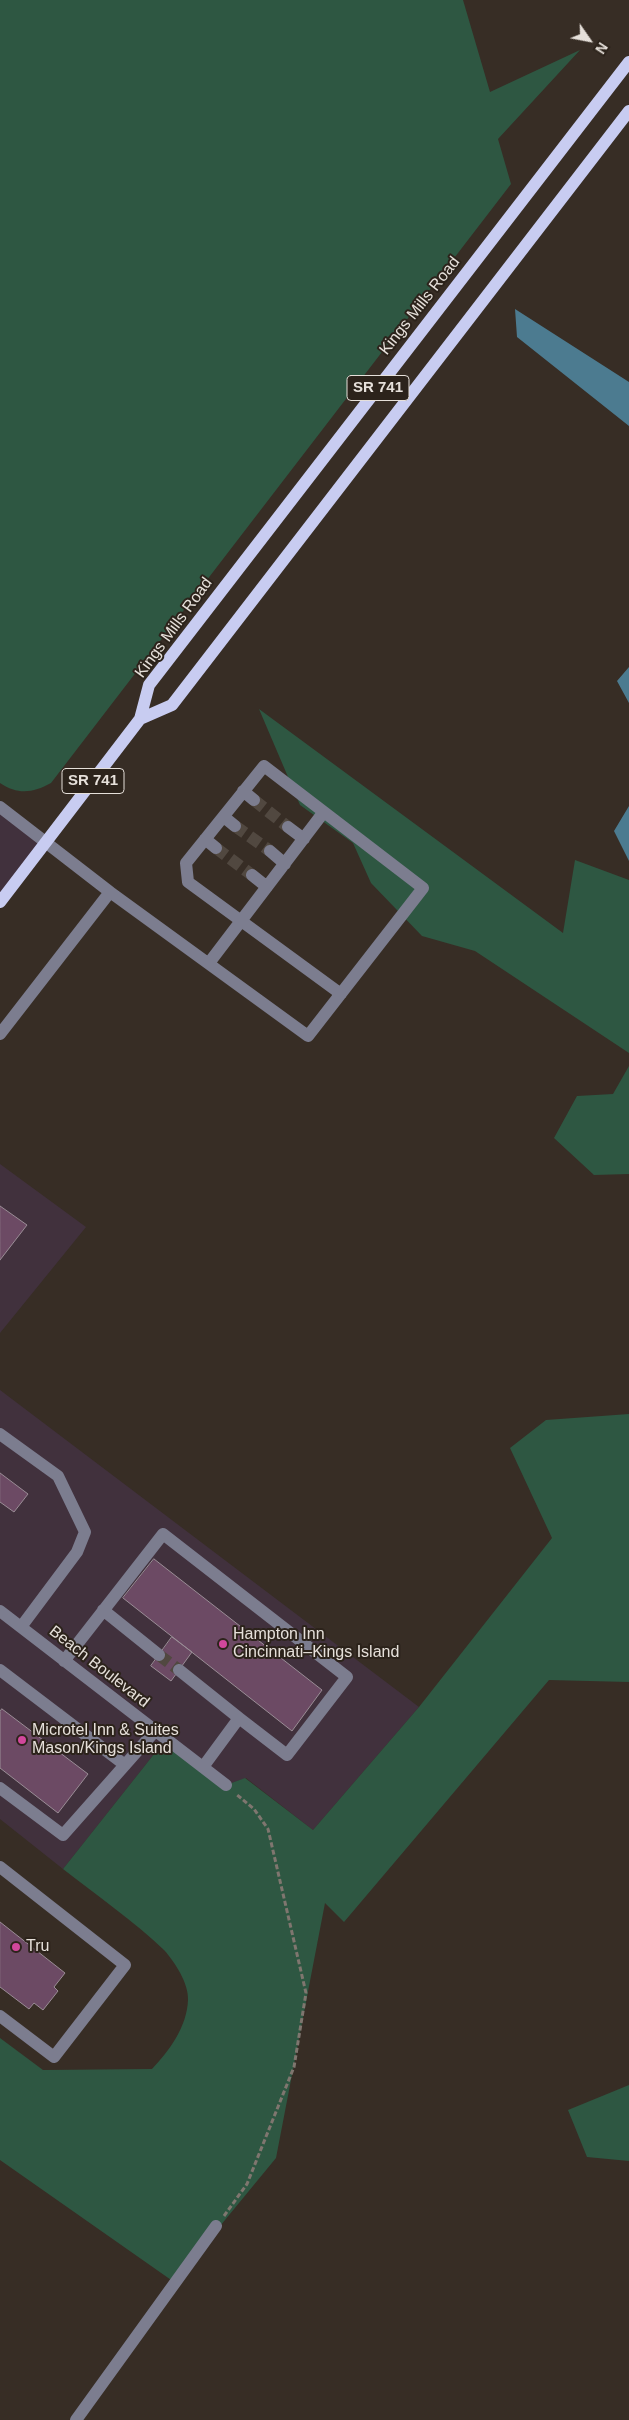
<!DOCTYPE html>
<meta charset="utf-8">
<style>
body{margin:0}
#map{position:relative;width:629px;height:2420px;overflow:hidden;background:#372d25;font-family:Helvetica,sans-serif}
canvas{display:block}
.north{position:absolute;left:564px;top:15px;width:50px;height:50px;-webkit-text-stroke:4px #2c231b;paint-order:stroke;rotate:123deg;font-size:14px;font-weight:700;line-height:20px;text-align:center;color:#e6e0da}
.north::after{content:'';display:block;margin:auto;width:18px;height:22px;background:#e6e0da;clip-path:polygon(50% 0,100% 100%,50% 72%,0 100%)}
</style>
<div id="map">
<canvas width="629" height="2420"></canvas>
<div class="north">N</div>
</div>
<script>
const context = document.querySelector('canvas').getContext('2d');
context.lineJoin = 'round';
function fillPath(path, color) {
  context.fillStyle = color;
  context.fill(path, 'evenodd');
}
function strokePath(path, color, width, dash) {
  context.strokeStyle = color;
  context.lineWidth = width;
  context.lineCap = dash ? 'butt' : 'round';
  context.setLineDash(dash || []);
  context.stroke(path);
}
function drawText(font, color, halo, rows, align = 'center') {
  context.font = font + ' Helvetica,sans-serif';
  context.lineWidth = 4;
  context.setLineDash([]);
  context.textBaseline = 'middle';
  context.strokeStyle = halo;
  context.fillStyle = color;
  for (const [text, x, y, turn = 0] of rows) {
    context.save();
    context.translate(x, y);
    context.rotate((+turn || 0) * Math.PI / 180);
    context.textAlign = isNaN(turn) ? turn : align;
    if (halo) context.strokeText(text, 0, 0);
    context.fillText(text, 0, 0);
    context.restore();
  }
}
fillPath(new Path2D(`
 M0 807 46 842 0 902Z
 M0 1164 86 1227 0 1333Z
 M0 1390 419 1707 313 1830 246 1778 226 1785 166 1739 63 1869 0 1819Z`), '#41313d');
fillPath(new Path2D(`
 M0 0H463L490 92 580 50 498 139 511 184 51 783C33 793 18 795 0 783Z
 M259 709 563 933 575 860 629 880V1053L475 951 422 936 371 883 353 843 300 805Z
 M629 1066V1174L594 1175 554 1138 577 1096 613 1094Z
 M629 1414V1682L549 1680 344 1922 325 1903 276 2158 174 2282 0 2160V2038L43 2070 152 2069C169 2051 187 2027 188 2000 189 1984 175 1962 164 1950 135 1922 95 1894 63 1869L166 1739 226 1785 245 1778 313 1830 419 1707 552 1538 510 1448 546 1420Z
 M629 2085V2161L587 2157 568 2110Z`), '#2e5742');
fillPath(new Path2D(`
 M515 309 629 382V426L517 337Z
 M629 667V703L617 681Z
 M629 806V861L614 831Z`), '#4c7b90');
const building = new Path2D(`
 M0 1206 27 1225 0 1260Z
 M0 1473 28 1494 14 1512 0 1502Z
 M154 1559 322 1690 292 1731 123 1598Z
 M172 1637 192 1652 171 1681 151 1666Z
 M2 1709 88 1774 58 1813 0 1768V1712Z
 M0 1922 65 1973 54 1987 58 1991 43 2010 34 2003 29 2009 0 1987Z`);
fillPath(building, '#6c4a64');
strokePath(building, '#9a8d96', 1);
strokePath(new Path2D(`
 M254 800 288 827
 M235 826 270 851
 M216 848 252 875
 M159 1655 179 1670`), '#514840', 12, [12, 6]);
strokePath(new Path2D(`
 M224 2216 247 2184 294 2067 306 1993 268 1829 254 1809 236 1794`), '#7f766f', 3, [5, 2.5]);
strokePath(new Path2D(`
 M243 791 254 800
 M0 807 110 892 308 1036 423 888 264 766 186 863 188 882 341 994
 M224 817 235 826
 M288 827 304 839
 M205 839 216 848
 M270 851 285 864
 M252 875 267 887
 M209 963 323 813
 M0 1034 110 892
 M0 1434 58 1476 85 1532 77 1552 21 1627
 M103 1610 159 1655
 M0 1611 226 1785
 M64 1661 163 1534 347 1677 287 1755 239 1718 203 1767
 M0 1670 125 1765
 M179 1670 239 1718
 M0 1788 63 1835 155 1731
 M0 1867 125 1965 54 2057 0 2016
 M76 2420 216 2226`), '#7c7d8f', 12);
strokePath(new Path2D(`
 M140 719 172 705 629 111
 M0 902 140 719 149 685 629 62`), '#c8ccf1', 12);
for (const [x, y, r, color] of [
 [223,1644,5,"#d1479c"],
 [22,1740,5,"#d1479c"],
 [16,1947,5,"#d1479c"]
]) {
  const dot = new Path2D();
  dot.arc(x, y, r, 0, 2 * Math.PI);
  context.fillStyle = color;
  context.fill(dot);
  strokePath(dot, '#2c231b', 2);
}
for (const [x, y, w] of [
 [378,388,62],
 [93,781,62]
]) {
  const box = new Path2D();
  box.roundRect(x - w / 2, y - 12.5, w, 25, 4);
  context.fillStyle = '#2c231b';
  context.fill(box);
  strokePath(box, '#e6e0da', 1);
}
drawText('bold 15px', '#e6e0da', null, [
 ["SR 741",378,388],
 ["SR 741",93,781]
]);
drawText('16px', '#e6e0da', '#2c231b', [
 ["Kings Mills Road",420,306,-52],
 ["Kings Mills Road",174,628,-54],
 ["Beach Boulevard",99,1667,38]
]);
drawText('16px', '#e6e0da', '#2c231b', [
 ["Hampton Inn",233,1635],
 ["Cincinnati–Kings Island",233,1653],
 ["Microtel Inn & Suites",32,1731],
 ["Mason/Kings Island",32,1749],
 ["Tru",26,1947]
], 'left');
</script>
